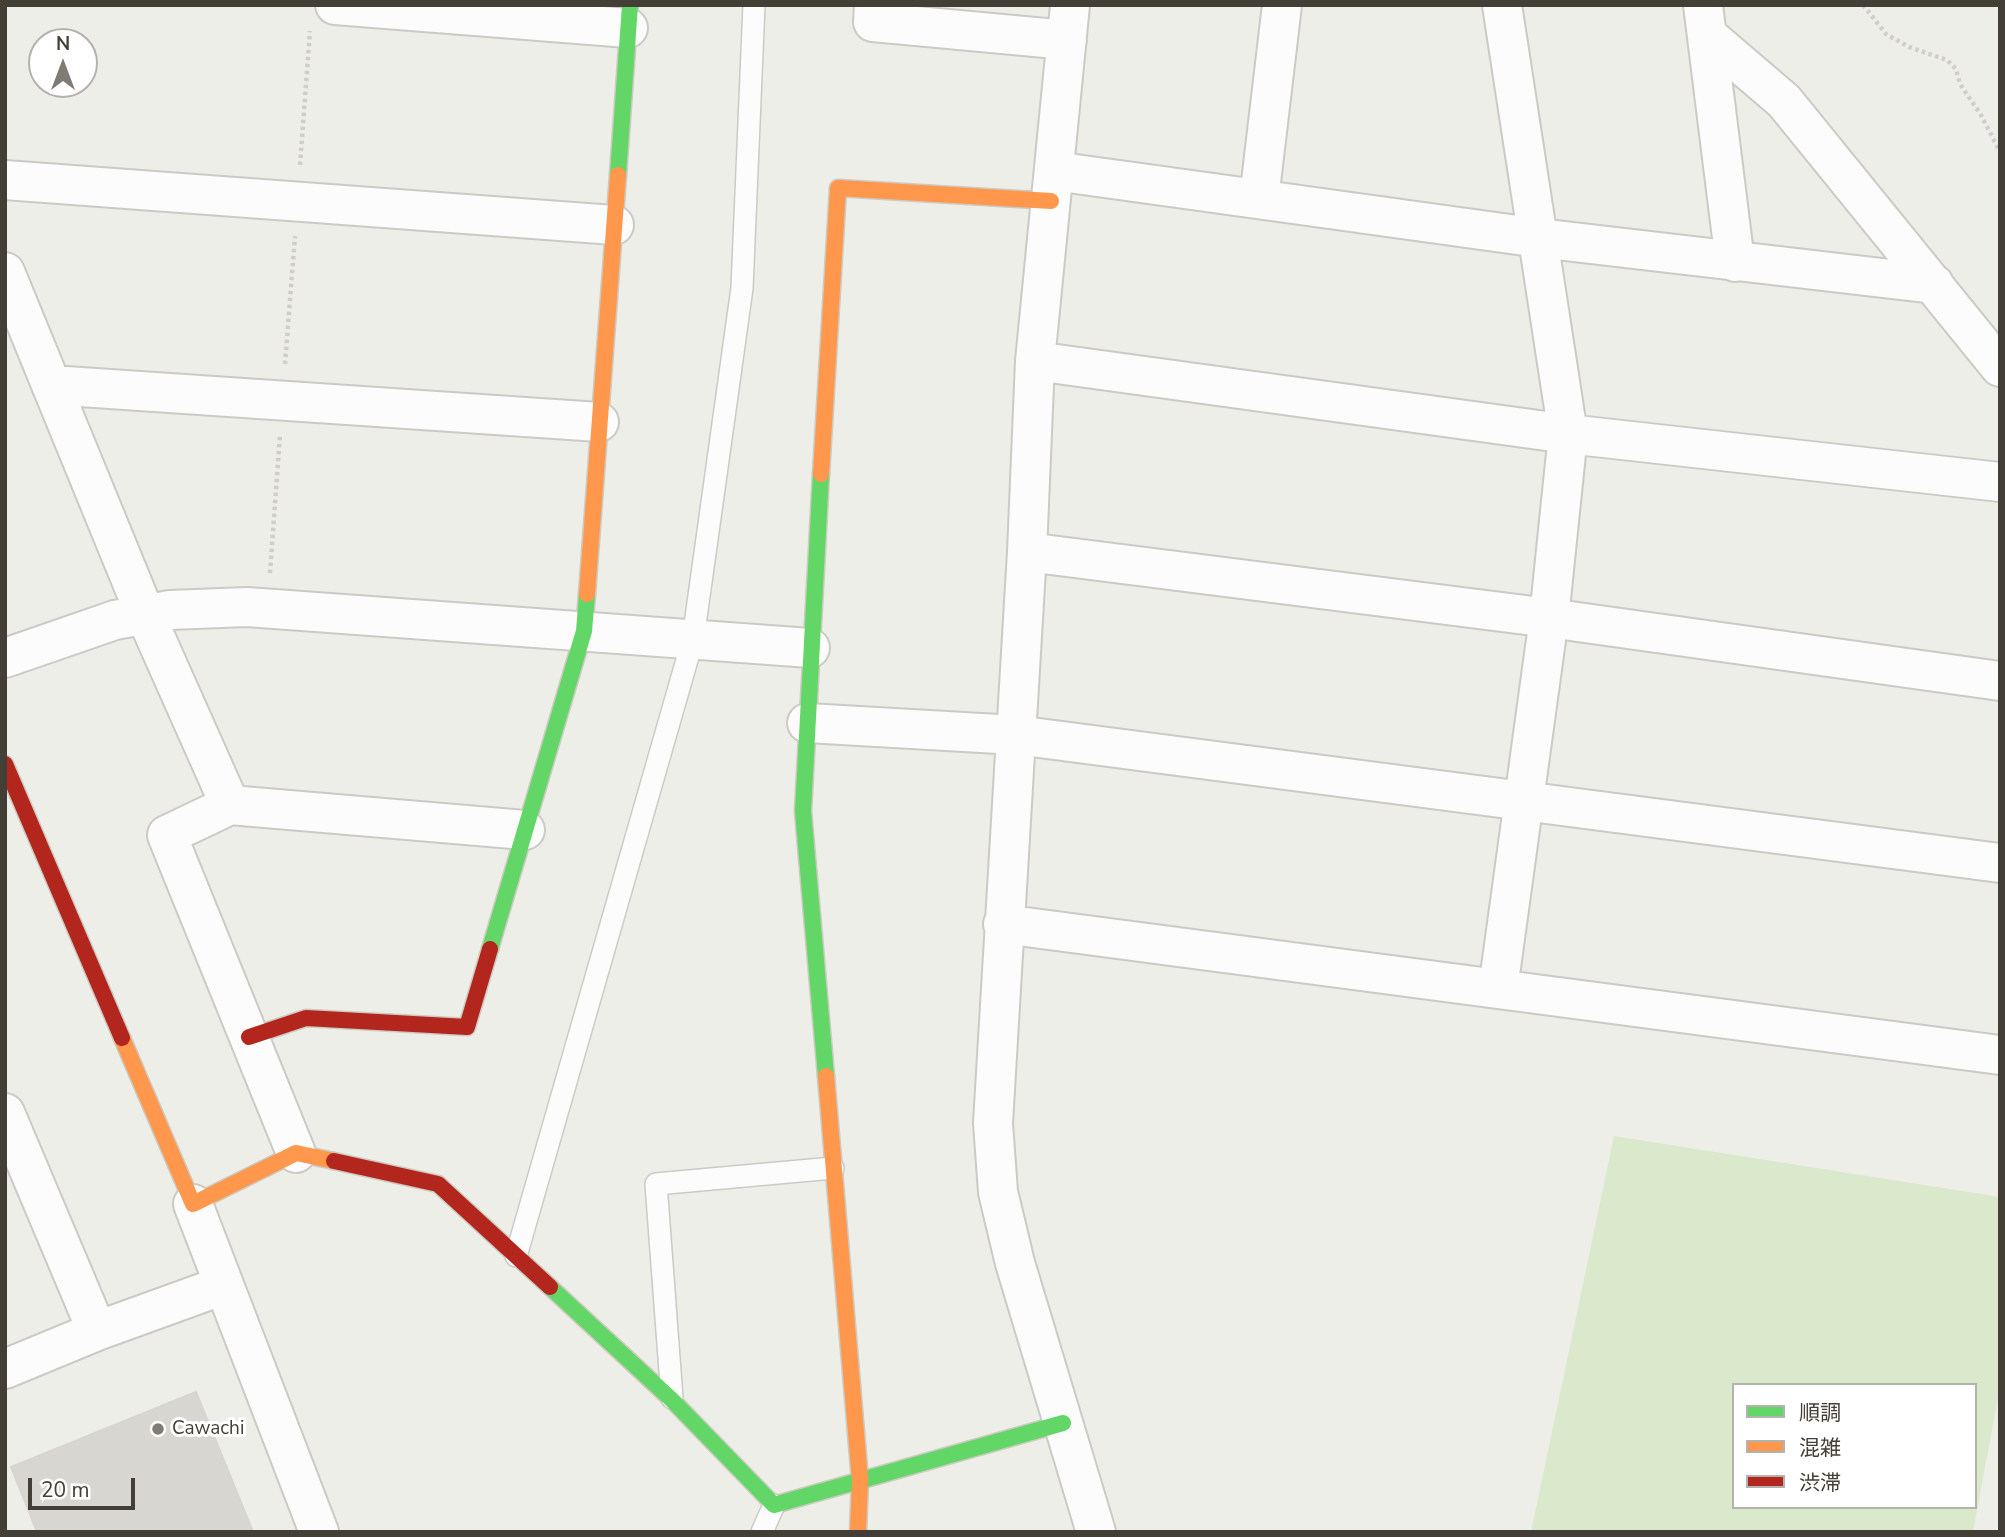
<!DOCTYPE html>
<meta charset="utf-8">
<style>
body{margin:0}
#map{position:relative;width:2005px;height:1537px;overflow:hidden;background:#eeeee9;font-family:"Nunito Sans","Noto Sans JP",sans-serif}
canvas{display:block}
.frame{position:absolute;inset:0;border:7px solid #443f36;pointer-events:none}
.legend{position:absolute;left:1732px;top:1383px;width:245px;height:126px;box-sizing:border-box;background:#fff;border:2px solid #b4b2af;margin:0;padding:9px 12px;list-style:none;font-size:21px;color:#443f36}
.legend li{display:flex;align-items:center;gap:14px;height:35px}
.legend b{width:35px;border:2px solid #b4b2af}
.north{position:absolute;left:28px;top:28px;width:70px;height:70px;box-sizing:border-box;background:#fff;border:2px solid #b4b2af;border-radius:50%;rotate:0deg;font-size:19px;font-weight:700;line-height:28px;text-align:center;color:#443f36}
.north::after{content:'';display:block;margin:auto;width:24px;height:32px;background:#807c75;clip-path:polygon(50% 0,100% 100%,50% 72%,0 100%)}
.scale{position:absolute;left:28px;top:1478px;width:107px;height:32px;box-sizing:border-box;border:4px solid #443f36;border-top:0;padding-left:9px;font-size:21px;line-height:24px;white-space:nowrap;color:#443f36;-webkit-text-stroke:5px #fff;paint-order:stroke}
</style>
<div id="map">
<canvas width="2005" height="1537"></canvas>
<div class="frame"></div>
<ul class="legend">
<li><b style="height:9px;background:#63d668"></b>順調</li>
<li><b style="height:9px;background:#ff974d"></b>混雑</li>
<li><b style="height:9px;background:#b3261e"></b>渋滞</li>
</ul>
<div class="north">N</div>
<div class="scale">20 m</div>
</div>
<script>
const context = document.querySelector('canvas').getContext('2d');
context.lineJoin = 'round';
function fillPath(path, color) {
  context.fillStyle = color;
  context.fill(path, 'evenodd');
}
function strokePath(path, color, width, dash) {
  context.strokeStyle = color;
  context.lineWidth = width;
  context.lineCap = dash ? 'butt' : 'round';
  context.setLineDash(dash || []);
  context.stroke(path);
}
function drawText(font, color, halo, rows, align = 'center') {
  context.font = font + ' "Nunito Sans",sans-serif';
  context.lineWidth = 6;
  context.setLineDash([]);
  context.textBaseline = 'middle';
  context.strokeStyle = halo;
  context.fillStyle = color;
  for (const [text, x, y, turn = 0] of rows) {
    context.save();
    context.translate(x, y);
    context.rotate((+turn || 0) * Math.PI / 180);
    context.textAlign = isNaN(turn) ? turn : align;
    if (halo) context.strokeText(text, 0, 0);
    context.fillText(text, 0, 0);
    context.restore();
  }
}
fillPath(new Path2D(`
 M1614 1136 2000 1197V1387L1973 1532H1531ZM1734 1385H1975V1507H1734Z`), '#dae8cb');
const building = new Path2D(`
 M196 1392 253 1532H37L11 1467Z`);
fillPath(building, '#d8d6d1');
strokePath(building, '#d6d5cf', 2);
const lane = new Path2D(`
 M516 1256 693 639 742 288 754 5
 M672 1398 656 1184 833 1168
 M762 1532 774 1505`);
const street = new Path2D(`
 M335 5 628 28
 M874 5 873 22 1067 40
 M1070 5 1035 361 1027 552 993 1123 998 1192 1015 1263 1096 1532
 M1703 5 1735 262
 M1708 36 1784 101 2000 367
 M1054 171 1539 238 1934 284
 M5 180 614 225
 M1259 199 1282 5
 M5 272 145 614 230 805 167 835 296 1153
 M1035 361 1568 434 2000 482
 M51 385 599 422
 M1027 552 1549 618 2000 681
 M5 658 115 620 170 610 247 607 810 648
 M807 723 1016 735 2000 863
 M230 805 525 830
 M1003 924 2000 1055
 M1498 989 1549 618 1568 434 1502 5
 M5 1113 97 1331 224 1285
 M193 1204 319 1532
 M5 1369 97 1331`);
const fast = new Path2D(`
 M618 175 630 5
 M821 474 803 811 826 1076
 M490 949 584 631 587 594
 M550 1287 672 1400 774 1505 1063 1423`);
const slow = new Path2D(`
 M821 474 838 188 1051 201
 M587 594 618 175
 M122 1038 193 1204 296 1153 334 1161
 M826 1076 860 1480 858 1532`);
const jam = new Path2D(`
 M5 764 122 1038
 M249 1037 306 1018 467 1027 490 949
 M334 1161 438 1184 550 1287`);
strokePath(lane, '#cbcac5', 24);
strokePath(street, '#cbcac5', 42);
strokePath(fast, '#cdcbc0', 19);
strokePath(slow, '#cdcbc0', 19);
strokePath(jam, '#cdcbc0', 19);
strokePath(new Path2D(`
 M1863 5 1886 34 1909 47 1947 60 1956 69 1960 84 1981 115 2000 152
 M300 165 310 31
 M285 364 295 236
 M270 573 280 435`), '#d0cecb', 4.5, [3.5, 3.5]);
strokePath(lane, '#fcfcfc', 21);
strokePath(street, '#fcfcfc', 38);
strokePath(fast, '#63d668', 16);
strokePath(slow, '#ff974d', 16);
strokePath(jam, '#b3261e', 16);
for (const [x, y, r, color] of [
 [158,1429,7,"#807c75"]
]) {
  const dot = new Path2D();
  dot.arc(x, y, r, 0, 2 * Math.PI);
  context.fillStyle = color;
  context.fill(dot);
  strokePath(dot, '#fff', 2.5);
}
drawText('19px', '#443f36', '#fff', [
 ["Cawachi",172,1429]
], 'left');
</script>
